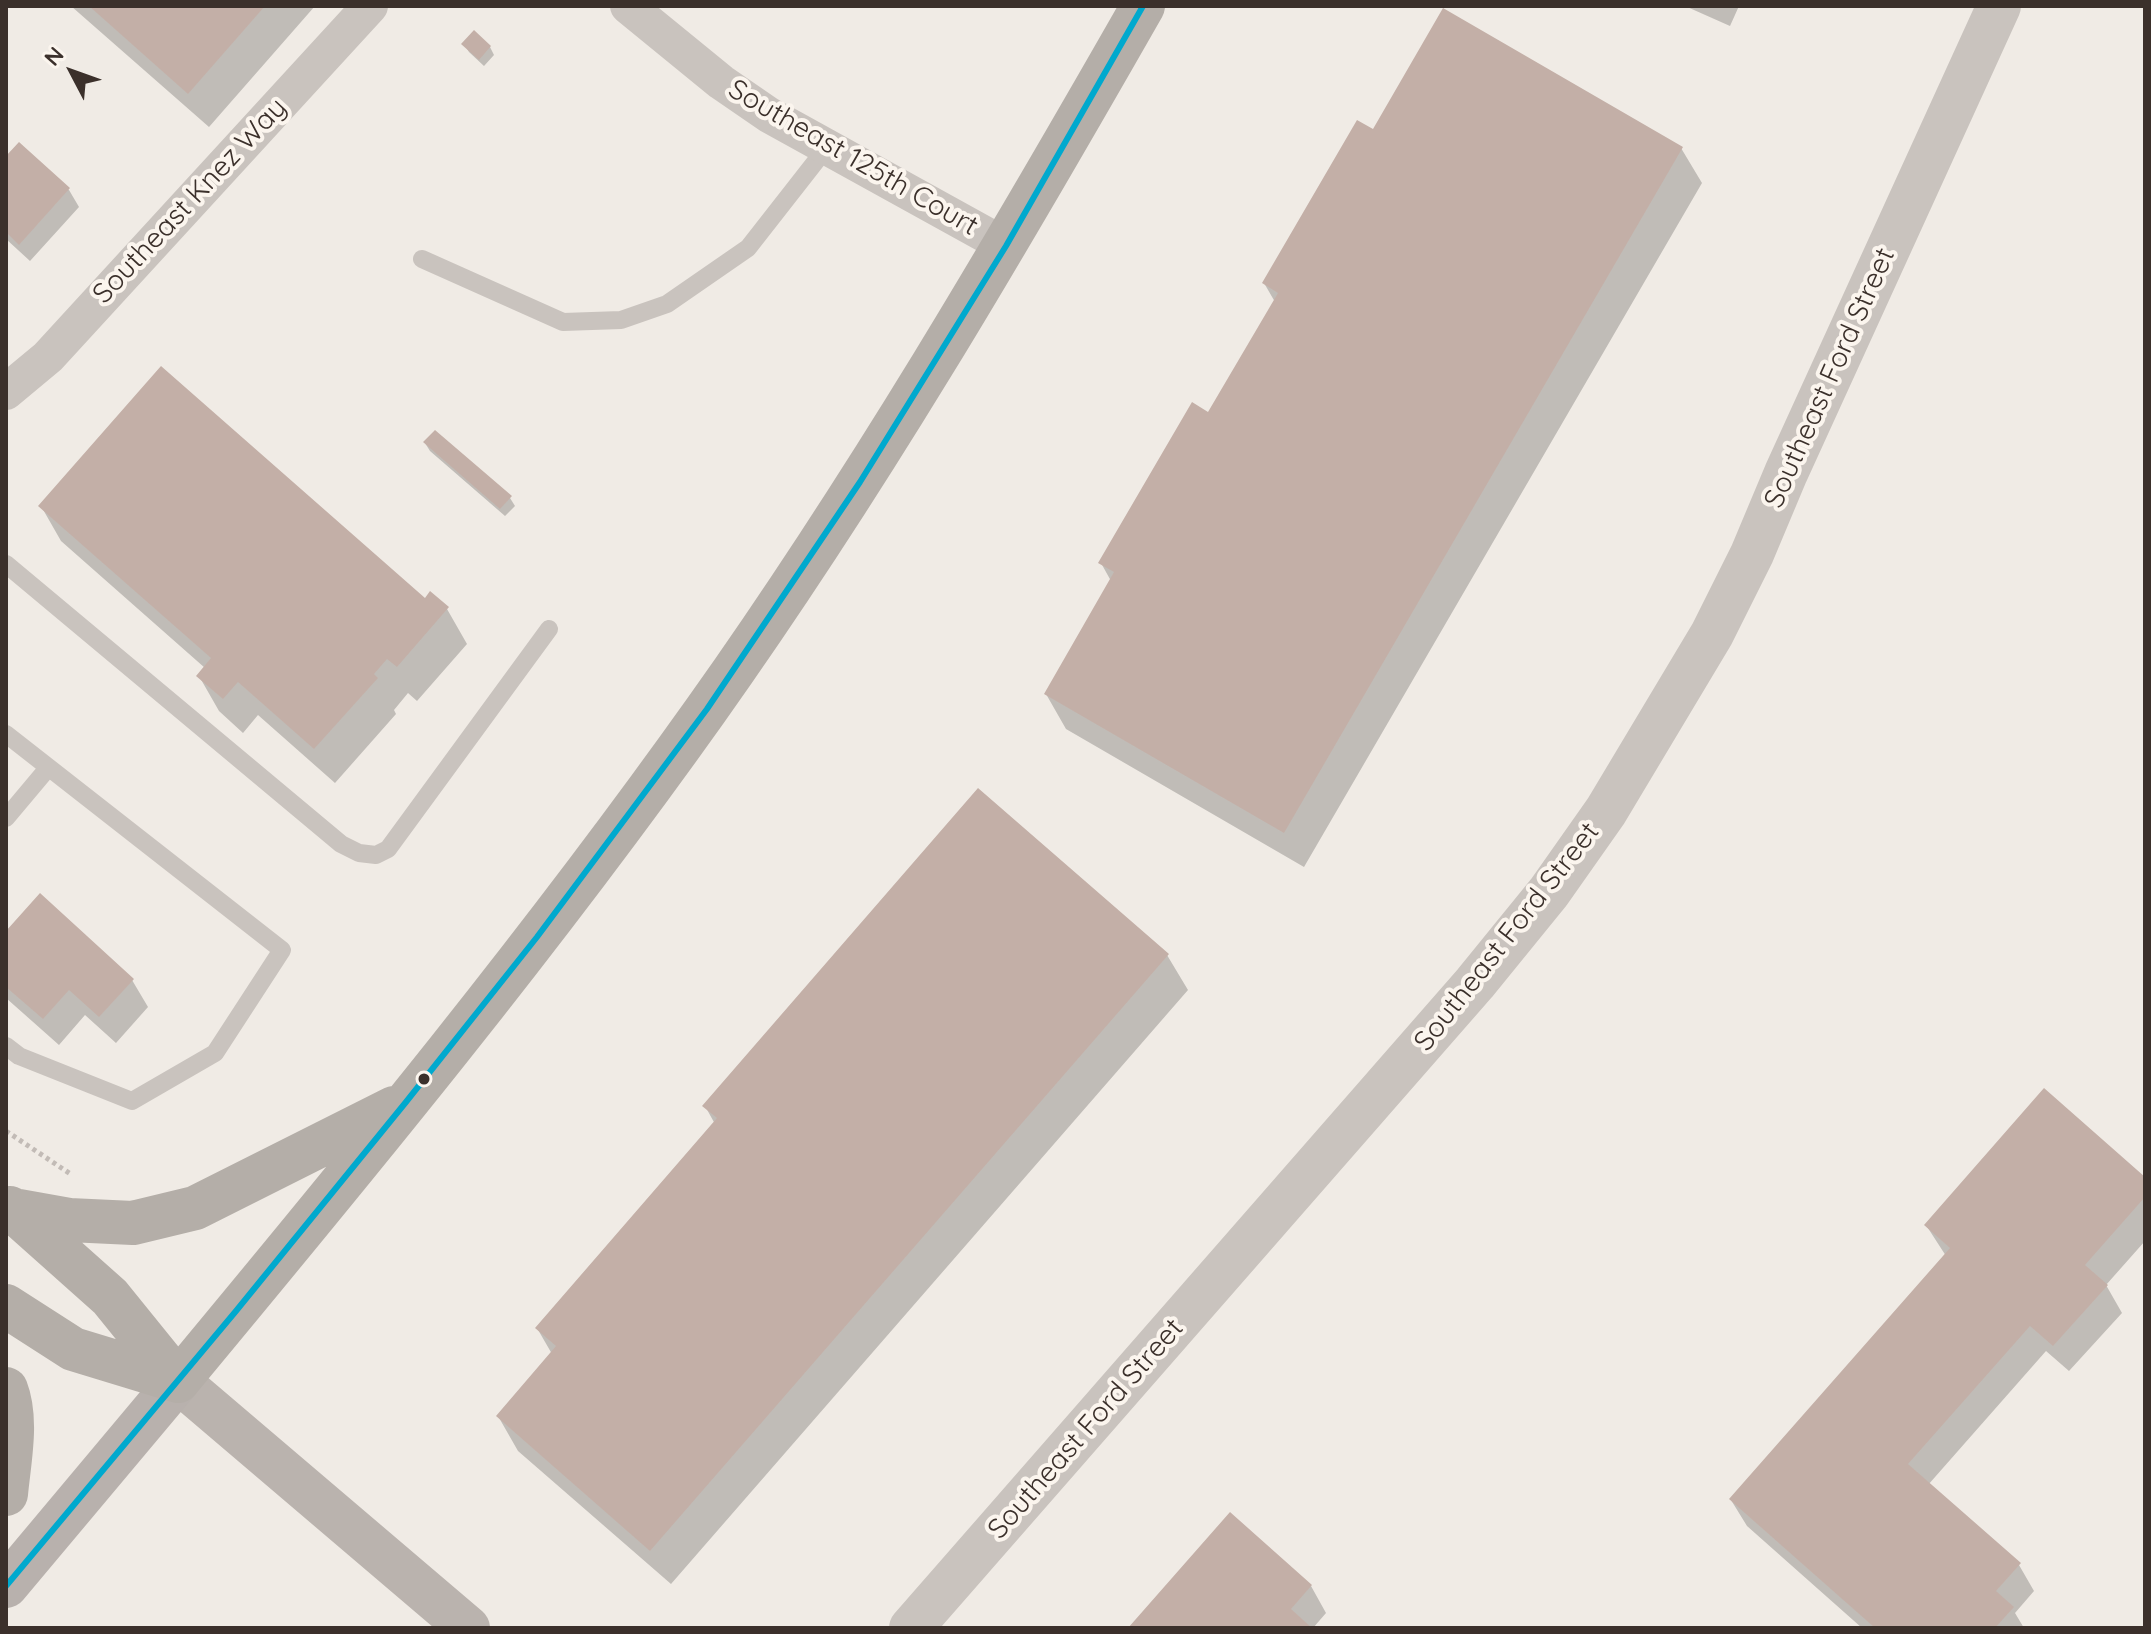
<!DOCTYPE html>
<style>
body{margin:0}
#map{position:relative;width:2151px;height:1634px;overflow:hidden;background:#f0ebe5;font-family:Quicksand,sans-serif}
canvas{display:block}
.frame{position:absolute;inset:0;border:8px solid #3b302b;pointer-events:none}
.north{position:absolute;left:32px;top:32px;width:80px;height:80px;-webkit-text-stroke:6px #fbf5ee;paint-order:stroke;rotate:311deg;font-size:22px;font-weight:700;line-height:32px;text-align:center;color:#3b302b}
.north::after{content:'';display:block;margin:auto;width:28px;height:36px;background:#3b302b;clip-path:polygon(50% 0,100% 100%,50% 72%,0 100%)}
</style>
<div id="map">
<canvas width="2151" height="1634"></canvas>
<div class="frame"></div>
<div class="north">N</div>
</div>
<script>
const context = document.querySelector('canvas').getContext('2d');
context.lineJoin = 'round';
function fillPath(path, color) {
  context.fillStyle = color;
  context.fill(path, 'evenodd');
}
function strokePath(path, color, width, dash) {
  context.strokeStyle = color;
  context.lineWidth = width;
  context.lineCap = dash ? 'butt' : 'round';
  context.setLineDash(dash || []);
  context.stroke(path);
}
function drawText(font, color, halo, rows, align = 'center') {
  context.font = font + ' Quicksand,sans-serif';
  context.lineWidth = 8;
  context.setLineDash([]);
  context.textBaseline = 'middle';
  context.strokeStyle = halo;
  context.fillStyle = color;
  for (const [text, x, y, turn = 0] of rows) {
    context.save();
    context.translate(x, y);
    context.rotate((+turn || 0) * Math.PI / 180);
    context.textAlign = isNaN(turn) ? turn : align;
    if (halo) context.strokeText(text, 0, 0);
    context.fillText(text, 0, 0);
    context.restore();
  }
}
fillPath(new Path2D(`
 M71 6H315L209 127Z
 M1685 6H1739L1730 26Z
 M464 44 490 47 494 55 484 66 469 52Z
 M1374 132 1681 148 1702 183 1304 867 1066 729 1046 694 1111 581 1101 563 1209 414 1275 302 1264 283Z
 M19 145 69 190 79 207 30 261 6 239V159Z
 M425 443 510 498 515 506 505 516 430 451Z
 M41 506 425 600 447 609 467 644 417 701 408 693 394 710 396 714 335 783 258 715 243 733 219 711 199 676 205 668 61 541Z
 M6 934 132 980 148 1007 116 1043 85 1015 59 1045 6 998Z
 M1167 955 1188 990 671 1584 518 1451 498 1416 552 1354 537 1328 715 1124 705 1106Z
 M2145 1180V1241L2106 1285 2122 1313 2069 1371 2046 1351 1928 1485 2019 1565 2034 1591 2015 1613 2024 1628H1862L1747 1526 1731 1500 1946 1256 1926 1225Z
 M1311 1586 1326 1613 1313 1628H1130Z`), '#0003');
fillPath(new Path2D(`
 M89 6H265L188 94Z
 M1443 8 1683 147 1284 833 1044 694 1114 572 1098 563 1192 402 1208 412 1278 293 1262 283 1357 120 1373 129Z
 M474 30 491 46 479 60 461 44Z
 M19 142 70 188 19 245 6 232V156Z
 M161 366 425 598 430 591 449 607 397 667 387 659 374 674 378 678 314 749 238 682 223 699 196 676 211 658 38 506Z
 M435 430 512 496 500 509 423 442Z
 M978 788 1169 954 650 1551 496 1416 556 1346 535 1328 717 1118 702 1106Z
 M40 893 134 979 99 1017 69 990 43 1019 6 987V931Z
 M2044 1088 2145 1177V1197L2085 1265 2108 1285 2053 1346 2030 1326 1908 1464 2021 1563 1996 1591 2014 1607 1995 1628H1875L1729 1499 1950 1248 1924 1225Z
 M1230 1512 1312 1585 1291 1609 1312 1628H1128Z`), '#c3afa7');
strokePath(new Path2D(`
 M6 1131 72 1175`), '#c2bbb6', 5, [4, 4]);
strokePath(new Path2D(`
 M422 259 563 322 621 320 667 304 748 248 827 147
 M6 564 341 844 359 853 376 855 388 849 549 629
 M6 734 282 950 215 1053 132 1101 19 1056 6 1046
 M6 818 48 768`), '#c9c3be', 18);
strokePath(new Path2D(`
 M628 6 721 82 769 115 1006 246
 M6 392 48 357 370 6`), '#c9c3be', 36);
strokePath(new Path2D(`
 M911 1628 1475 983 1549 892 1606 811 1712 634 1752 554 1786 473 1999 6`), '#c9c3be', 44);
strokePath(new Path2D(`
 M178 1381 468 1628`), '#bab3ae', 44);
strokePath(new Path2D(`
 M6 1586 178 1381`), '#b8b1ad', 44);
strokePath(new Path2D(`
 M10 1208 110 1297 178 1381
 M13 1210 69 1220 133 1223 195 1208 394 1108
 M6 1306 73 1349 178 1381
 M178 1381C360 1162 541 942 706 710 866 485 1006 246 1143 6
 M6 1389C18 1420 9 1461 6 1494`), '#b4aea8', 44);
strokePath(new Path2D(`
 M6 1586 236 1311 406 1102 537 937 707 709 860 482 1006 246 1143 6`), '#00a9ce', 6);
for (const [x, y, r, color] of [
 [424,1079,7,"#3b302b"]
]) {
  const dot = new Path2D();
  dot.arc(x, y, r, 0, 2 * Math.PI);
  context.fillStyle = color;
  context.fill(dot);
  strokePath(dot, '#fbf5ee', 3);
}
drawText('28px', '#3b302b', '#fbf5ee', [
 ["Southeast 125th Court",853,158,30],
 ["Southeast Knez Way",190,201,-47],
 ["Southeast Ford Street",1830,378,-66],
 ["Southeast Ford Street",1507,937,-52],
 ["Southeast Ford Street",1086,1429,-49]
]);
</script>
